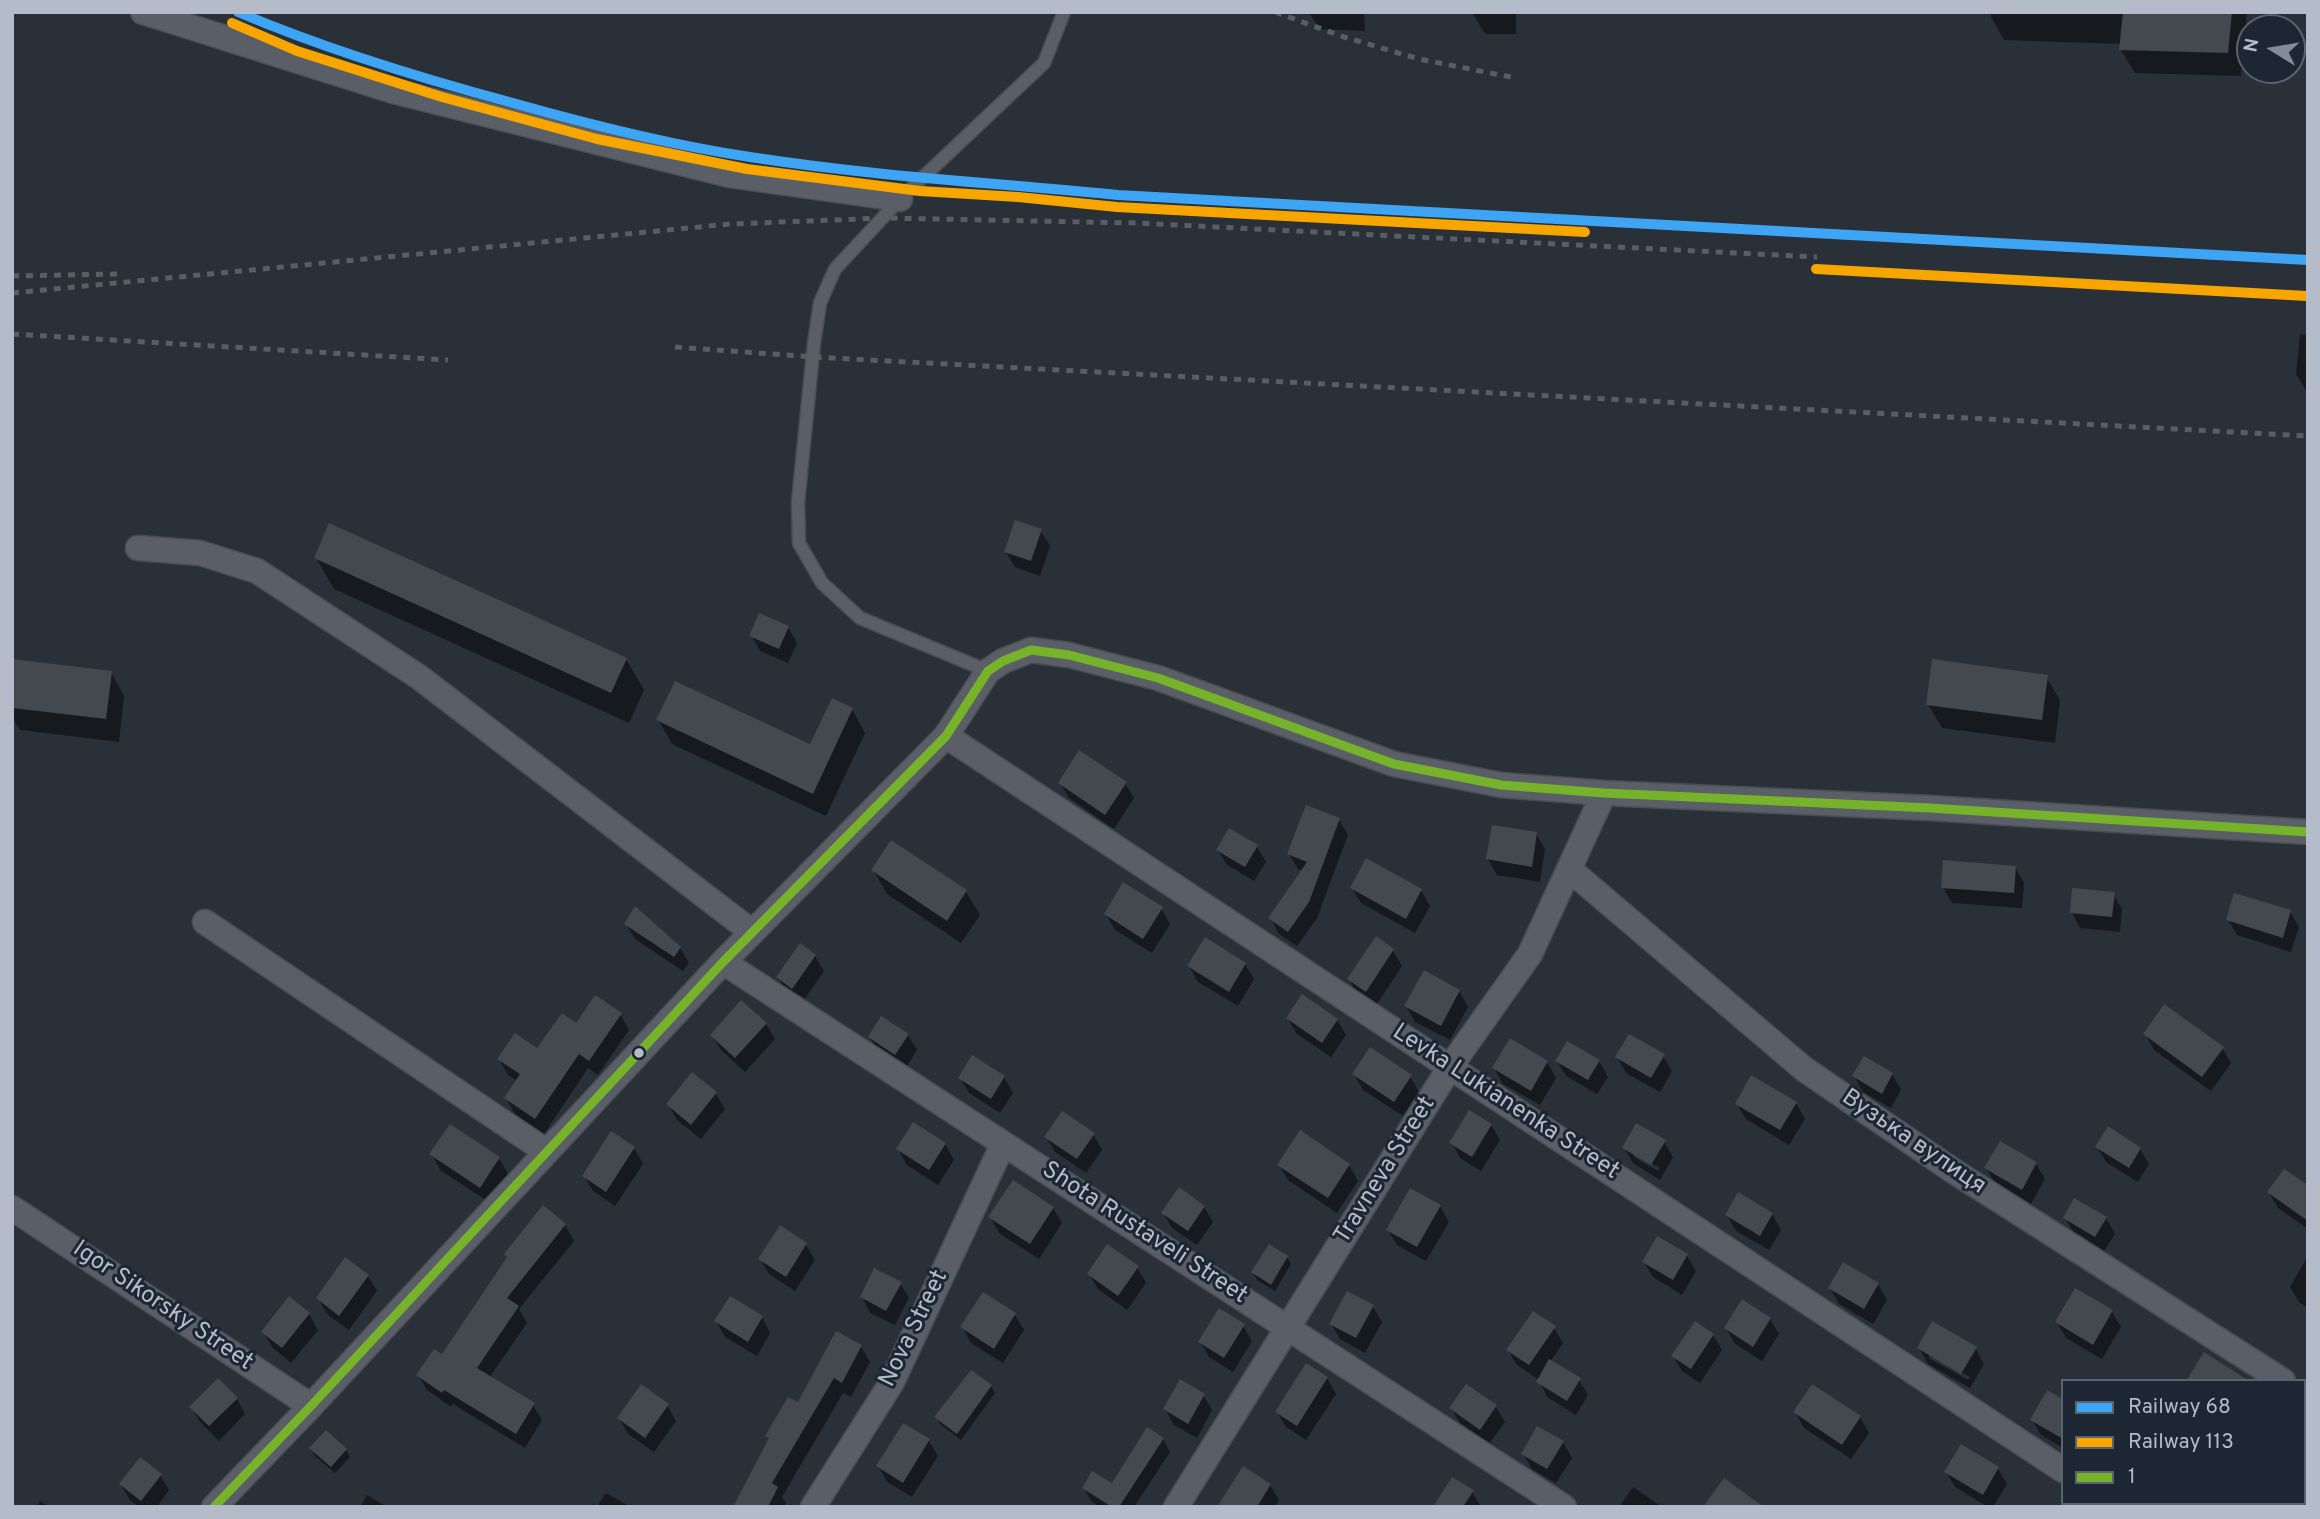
<!DOCTYPE html>
<meta charset="utf-8">
<style>
body{margin:0}
#map{position:relative;width:2320px;height:1519px;overflow:hidden;background:#2a3038;font-family:Overpass,sans-serif}
canvas{display:block}
.frame{position:absolute;inset:0;border:14px solid #b4bcc9;pointer-events:none}
.legend{position:absolute;left:2061px;top:1379px;width:245px;height:126px;box-sizing:border-box;background:#1d2633;border:2px solid #59626f;margin:0;padding:9px 12px;list-style:none;font-size:21px;color:#b4bcc9}
.legend li{display:flex;align-items:center;gap:14px;height:35px}
.legend b{width:35px;border:2px solid #59626f}
.north{position:absolute;left:2236px;top:14px;width:70px;height:70px;box-sizing:border-box;background:#1d2633;border:2px solid #59626f;border-radius:50%;rotate:281deg;font-size:19px;font-weight:700;line-height:28px;text-align:center;color:#b4bcc9}
.north::after{content:'';display:block;margin:auto;width:24px;height:32px;background:#848b96;clip-path:polygon(50% 0,100% 100%,50% 72%,0 100%)}
</style>
<div id="map">
<canvas width="2320" height="1519"></canvas>
<div class="frame"></div>
<ul class="legend">
<li><b style="height:9px;background:#3ea5f4"></b>Railway 68</li>
<li><b style="height:9px;background:#f7a600"></b>Railway 113</li>
<li><b style="height:9px;background:#77b22b"></b>1</li>
</ul>
<div class="north">N</div>
</div>
<script>
const context = document.querySelector('canvas').getContext('2d');
context.lineJoin = 'round';
function fillPath(path, color) {
  context.fillStyle = color;
  context.fill(path, 'evenodd');
}
function strokePath(path, color, width, dash) {
  context.strokeStyle = color;
  context.lineWidth = width;
  context.lineCap = dash ? 'butt' : 'round';
  context.setLineDash(dash || []);
  context.stroke(path);
}
function drawText(font, color, halo, rows, align = 'center') {
  context.font = font + ' Overpass,sans-serif';
  context.lineWidth = 6;
  context.setLineDash([]);
  context.textBaseline = 'middle';
  context.strokeStyle = halo;
  context.fillStyle = color;
  for (const [text, x, y, turn = 0] of rows) {
    context.save();
    context.translate(x, y);
    context.rotate((+turn || 0) * Math.PI / 180);
    context.textAlign = isNaN(turn) ? turn : align;
    if (halo) context.strokeText(text, 0, 0);
    context.fillText(text, 0, 0);
    context.restore();
  }
}
fillPath(new Path2D(`
 M1309 12H1364L1365 31 1319 29Z
 M1472 12H1516V34H1485Z
 M1991 12H2247L2241 76 2135 73 2121 50 2122 44 2004 40 1991 17Z
 M2300 334 2308 335V394L2296 374Z
 M1041 531 1050 546 1040 576 1015 567 1006 552Z
 M316 558 626 659 644 690 629 723 334 589Z
 M788 627 797 643 788 663 760 651 751 635Z
 M12 660 111 672 124 696 119 742 20 730 12 717Z
 M2046 677 2060 700 2055 743 1942 728 1928 704Z
 M852 709 865 733 826 816 672 744 658 720 811 746Z
 M1060 783H1125L1134 798 1114 829 1069 798Z
 M1339 820 1348 835 1317 918 1297 946 1279 934 1271 918 1303 871 1298 869 1289 854Z
 M1536 834 1545 849 1540 882 1497 875 1488 859Z
 M891 842 966 892 980 915 961 943 887 894 873 870Z
 M1257 847 1266 862 1254 881 1227 865 1218 850Z
 M2015 867 2024 883 2022 908 1952 903 1943 887Z
 M1352 888 1421 890 1430 906 1415 933 1361 903Z
 M2113 894 2122 909 2120 932 2080 928 2072 913Z
 M1161 908 1170 924 1152 953 1115 930 1106 914Z
 M2290 912 2299 927 2291 952 2237 935 2228 920Z
 M626 924 680 948 689 963 683 971 635 939Z
 M1376 939 1393 951 1402 966 1375 1007 1358 995 1349 979Z
 M815 956 824 971 802 1003 787 993 778 977Z
 M1245 964 1254 979 1238 1006 1198 982 1189 966Z
 M1459 991 1468 1007 1450 1040 1415 1022 1406 1006Z
 M620 1014 629 1030 598 1075 588 1068 544 1134 515 1114 506 1098 517 1081 508 1075 499 1059 537 1051 576 1025Z
 M1288 1019 1337 1020 1346 1035 1331 1057 1297 1034Z
 M766 1024 775 1039 745 1072 721 1050 712 1035Z
 M2145 1034 2222 1048 2231 1063 2211 1091 2154 1050Z
 M908 1035 917 1050 905 1069 879 1053 870 1037Z
 M1663 1056 1672 1071 1660 1092 1626 1073 1617 1057Z
 M1557 1061H1599L1608 1077 1597 1094 1566 1076Z
 M1547 1062 1556 1078 1540 1105 1503 1084 1494 1068Z
 M1354 1074 1410 1076 1419 1092 1403 1116 1363 1090Z
 M1892 1074 1901 1090 1891 1108 1863 1092 1854 1076Z
 M692 1075 716 1094 725 1109 701 1139 677 1120 668 1104Z
 M1004 1077 1013 1093 1000 1113 969 1093 960 1078Z
 M1796 1103 1805 1119 1789 1145 1746 1119 1737 1104Z
 M1491 1125 1500 1140 1481 1171 1460 1158 1452 1143Z
 M1093 1134 1102 1150 1086 1173 1055 1152 1046 1137Z
 M1664 1142 1673 1157 1660 1180 1633 1163 1624 1148ZM1634 1153 1660 1168 1658 1171 1634 1157Z
 M945 1144 954 1160 938 1185 907 1165 898 1149Z
 M2097 1147 2140 1149 2149 1164 2138 1182 2106 1162Z
 M634 1148 643 1164 615 1206 593 1191 584 1176Z
 M432 1154 499 1158 508 1174 489 1202 440 1170Z
 M2036 1164 2045 1179 2031 1204 1995 1183 1986 1168Z
 M1279 1165H1349L1358 1181 1337 1213 1288 1180Z
 M2308 1187V1229L2278 1208 2269 1193Z
 M1440 1206 1449 1222 1426 1261 1397 1245 1388 1230Z
 M1204 1207 1213 1222 1197 1245 1172 1228 1163 1213Z
 M1053 1208 1062 1223 1039 1259 999 1233 990 1217Z
 M1772 1214 1781 1230 1769 1250 1736 1231 1727 1215Z
 M2065 1218H2106L2115 1234 2104 1251 2074 1233Z
 M565 1225 574 1241 519 1309 527 1323 489 1378 533 1405 542 1420 525 1448 453 1404 451 1407 427 1390 418 1375 442 1356Z
 M780 1228 806 1245 815 1260 795 1291 769 1274 760 1259Z
 M1687 1256 1696 1271 1682 1295 1653 1277 1644 1262Z
 M2308 1256V1308L2299 1302 2290 1287Z
 M1287 1257 1291 1264 1275 1291 1257 1280 1253 1272Z
 M1137 1267 1146 1283 1127 1310 1098 1289 1089 1274Z
 M368 1276 377 1291 349 1330 327 1314 318 1298Z
 M900 1283 909 1298 895 1325 870 1313 862 1297Z
 M1878 1284 1887 1300 1873 1324 1839 1304 1830 1288Z
 M1373 1307 1382 1322 1365 1353 1340 1339 1331 1324Z
 M2112 1312 2121 1327 2102 1359 2066 1338 2057 1322Z
 M309 1314 318 1330 291 1363 272 1347 263 1332Z
 M1015 1315 1024 1330 1003 1363 971 1343 962 1327Z
 M762 1317 770 1333 757 1356 725 1337 716 1321Z
 M1770 1319 1779 1334 1762 1361 1735 1344 1726 1328Z
 M1243 1326 1252 1341 1233 1372 1209 1357 1200 1342Z
 M1554 1328 1563 1343 1550 1362 1579 1380 1588 1395 1576 1415 1547 1397 1539 1380 1517 1365 1508 1350Z
 M1713 1335 1722 1350 1700 1383 1682 1371 1673 1356Z
 M861 1346 870 1362 851 1397 843 1393 782 1497 786 1503 784 1507H735L770 1440 767 1436Z
 M1919 1348 1976 1349 1984 1364 1970 1388 1928 1364ZM1929 1354 1970 1377 1968 1380 1929 1358Z
 M1327 1378 1336 1394 1306 1440 1286 1427 1277 1412Z
 M991 1386 995 1393 961 1440 940 1424 936 1417Z
 M1203 1395 1212 1410 1197 1438 1174 1425 1165 1409Z
 M237 1399 245 1414 219 1441 200 1422 191 1407Z
 M2063 1401V1448L2041 1435 2032 1420Z
 M667 1405 676 1421 654 1452 628 1434 619 1418Z
 M1496 1407 1505 1422 1489 1444 1460 1423 1451 1408Z
 M1795 1412 1860 1417 1869 1433 1851 1459 1804 1428Z
 M2304 1417 2308 1419V1469L2304 1467Z
 M1163 1439 1170 1452 1134 1507H1100L1091 1501 1084 1488 1113 1485Z
 M929 1441 938 1456 912 1497 887 1482 878 1466Z
 M1563 1442 1572 1458 1556 1483 1532 1469 1523 1454Z
 M311 1449 346 1450 350 1457 335 1473 315 1456Z
 M1998 1469 2007 1484 1993 1507H1988L1955 1487 1946 1472Z
 M160 1475 169 1490 157 1507H139L130 1500 121 1485Z
 M1270 1485 1279 1500 1275 1507H1220Z
 M1633 1487 1662 1507H1619Z
 M2308 1490V1507H2298L2300 1503H2304V1496Z
 M1472 1492 1481 1507H1435Z
 M606 1493 629 1506V1507H597Z
 M367 1495 387 1507H360Z
 M40 1501 50 1507H37Z
 M2197 1503H2245L2251 1507H2195Z`), '#0007');
fillPath(new Path2D(`
 M2123 12H2232L2228 53 2119 50Z
 M1015 520 1042 529 1031 561 1004 552Z
 M329 523 627 658 611 693 314 558Z
 M759 613 789 626 779 649 749 636Z
 M12 659 112 671 106 719 12 708Z
 M1932 659 2048 675 2042 720 1926 705Z
 M675 681 810 744 832 698 853 708 813 794 656 720Z
 M1079 750 1127 782 1105 815 1058 783Z
 M1306 805 1340 818 1309 902 1288 932 1268 918 1307 862 1287 854Z
 M1492 825 1537 832 1532 867 1486 859Z
 M1229 828 1258 845 1245 867 1216 850Z
 M891 840 967 890 947 921 871 870Z
 M1366 858 1422 889 1406 919 1350 888Z
 M1943 860 2016 866 2014 893 1941 888Z
 M1123 882 1163 907 1143 939 1104 914Z
 M2072 888 2115 892 2112 917 2070 913Z
 M2234 893 2291 910 2283 938 2226 920Z
 M635 906 681 947 674 957 624 924Z
 M1376 936 1394 949 1366 992 1347 979Z
 M1205 937 1246 963 1229 992 1187 966Z
 M800 943 816 955 792 989 776 977Z
 M1424 970 1460 990 1441 1026 1404 1006Z
 M1302 994 1338 1019 1322 1043 1286 1018Z
 M595 995 622 1013 589 1061 579 1054 535 1119 504 1098 520 1074 497 1059 515 1033 537 1048 562 1013 576 1023Z
 M741 1000 767 1023 735 1058 710 1035Z
 M2164 1004 2224 1047 2202 1077 2143 1034Z
 M881 1016 909 1034 895 1055 868 1037Z
 M1629 1034 1665 1054 1651 1078 1615 1057Z
 M1510 1038 1548 1061 1531 1091 1492 1068Z
 M1567 1041 1600 1060 1588 1080 1555 1061Z
 M1370 1047 1412 1075 1394 1102 1352 1074Z
 M972 1055 1005 1076 991 1099 958 1078Z
 M1864 1056 1893 1073 1882 1094 1852 1076Z
 M692 1072 717 1092 691 1125 666 1104Z
 M1751 1075 1797 1102 1780 1130 1735 1104Z
 M1469 1110 1492 1124 1472 1157 1449 1143Z
 M1062 1111 1095 1133 1077 1159 1044 1137Z
 M913 1122 946 1143 929 1170 896 1149Z
 M1636 1123 1666 1140 1651 1165 1622 1148Z
 M450 1124 500 1157 480 1188 429 1154Z
 M2108 1126 2141 1148 2129 1168 2095 1147Z
 M1300 1130 1350 1164 1328 1198 1277 1165Z
 M611 1131 635 1147 606 1192 582 1176Z
 M2000 1141 2037 1162 2022 1190 1984 1168Z
 M2284 1169 2308 1185V1221L2267 1192Z
 M1013 1180 1054 1207 1030 1244 988 1217Z
 M1179 1187 1205 1206 1188 1231 1161 1213Z
 M1410 1188 1441 1205 1417 1247 1386 1230Z
 M1738 1192 1773 1213 1760 1236 1725 1215Z
 M2074 1198 2107 1217 2095 1237 2063 1218Z
 M543 1205 566 1224 507 1298 519 1306 477 1368 535 1403 516 1434 444 1390 442 1393 416 1375 434 1349 442 1354 507 1257 504 1254Z
 M780 1225 807 1243 786 1277 758 1259Z
 M1657 1236 1688 1254 1673 1280 1642 1262Z
 M1107 1244 1139 1266 1118 1296 1087 1274Z
 M1269 1244 1288 1256 1271 1285 1251 1272Z
 M345 1257 369 1275 339 1316 316 1298Z
 M1843 1262 1879 1283 1864 1309 1828 1288Z
 M874 1268 902 1282 886 1311 860 1297Z
 M2075 1288 2113 1310 2093 1345 2055 1322Z
 M1347 1291 1374 1305 1356 1338 1329 1324Z
 M983 1292 1016 1313 994 1349 960 1327Z
 M289 1296 310 1313 282 1348 261 1332Z
 M730 1296 763 1316 748 1342 714 1321Z
 M1742 1299 1771 1318 1753 1347 1724 1328Z
 M1219 1308 1245 1324 1224 1358 1198 1342Z
 M1533 1311 1556 1326 1529 1365 1506 1350Z
 M1695 1321 1714 1334 1691 1369 1671 1356Z
 M1932 1321 1977 1347 1961 1374 1917 1348Z
 M836 1331 862 1345 842 1383 834 1378 772 1483 778 1487 768 1507H733L769 1438 765 1436 788 1397 798 1402Z
 M2204 1352 2249 1381H2186Z
 M1549 1359 1581 1378 1567 1401 1536 1382Z
 M1306 1363 1328 1377 1297 1426 1275 1412Z
 M971 1370 992 1385 957 1434 934 1417Z
 M218 1378 238 1398 209 1426 189 1407Z
 M1180 1379 1205 1394 1188 1424 1163 1409Z
 M641 1384 669 1404 645 1438 617 1418Z
 M1466 1384 1497 1405 1480 1430 1449 1408Z
 M1812 1384 1861 1416 1842 1445 1793 1412Z
 M2047 1390 2063 1399V1439L2030 1420Z
 M903 1423 930 1439 903 1483 876 1466Z
 M1537 1426 1564 1441 1547 1469 1521 1454Z
 M1147 1427 1164 1438 1119 1507H1112L1082 1488 1092 1471 1112 1483Z
 M326 1430 347 1449 331 1467 309 1448Z
 M1961 1444 1999 1467 1983 1495 1944 1472Z
 M140 1457 162 1474 141 1501 119 1484Z
 M1243 1466 1271 1484 1257 1507H1217Z
 M1452 1477 1474 1490 1463 1507H1433Z
 M1724 1478 1764 1507H1703Z`), '#444950');
const service = new Path2D(`
 M988 671 860 618 822 583 799 543 798 502 814 343 820 303 835 269 900 199 1044 63 1064 12`);
const minor = new Path2D(`
 M143 12 393 91 729 175 900 199
 M138 548 200 553 257 571 419 677 752 932
 M946 736 2063 1470
 M1569 869 1804 1069 1952 1170 2283 1381
 M205 922 547 1152
 M723 962 1564 1507
 M12 1208 311 1406
 M2304 1394 2308 1396
 M2113 1503 2118 1507
 M214 1507 311 1406 723 962 946 736 988 671 1003 661 1031 650 1069 655 1158 678 1394 764 1501 785 1604 793 1930 808 2308 832
 M813 1507 892 1382 1003 1144
 M1176 1507 1450 1067 1530 954 1604 793`);
strokePath(service, '#484c53', 15);
strokePath(minor, '#484c53', 27);
strokePath(new Path2D(`
 M2304 1467 2308 1460
 M2281 1507 2283 1503`), '#5d636a', 4.5, [5, 5]);
strokePath(service, '#5a5e66', 12);
strokePath(minor, '#5a5e66', 24);
strokePath(new Path2D(`
 M1275 12 1344 37 1419 59 1516 78
 M12 276 117 274
 M12 293 730 224 885 218 1136 223 1817 257
 M12 334 448 360
 M675 347 813 357 2308 436`), '#595d64', 5, [7, 7]);
strokePath(new Path2D(`
 M214 1507 311 1406 723 962 946 736 988 671 1003 661 1031 650 1069 655 1158 678 1394 764 1501 785 1604 793 1930 808 2308 832`), '#77b22b', 9);
strokePath(new Path2D(`
 M238 12C327 50 420 78 513 103 591 125 670 145 750 157 872 176 995 183 1118 195L2308 260`), '#3ea5f4', 10);
strokePath(new Path2D(`
 M232 23 297 51 442 97 597 139 747 169 920 191 1018 197 1117 207 1585 232
 M1816 269 2307 296`), '#f7a600', 10);
for (const [x, y, r, color] of [
 [639,1053,6,"#b4bcc9"]
]) {
  const dot = new Path2D();
  dot.arc(x, y, r, 0, 2 * Math.PI);
  context.fillStyle = color;
  context.fill(dot);
  strokePath(dot, '#1d2633', 2.5);
}
drawText('24px', '#b4bcc9', '#1d2633', [
 ["Levka Lukianenka Street",1505,1103,33],
 ["Вузька вулиця",1913,1143,34],
 ["Travneva Street",1386,1171,-58],
 ["Shota Rustaveli Street",1144,1234,33],
 ["Igor Sikorsky Street",162,1307,34],
 ["Nova Street",915,1329,-64]
]);
</script>
